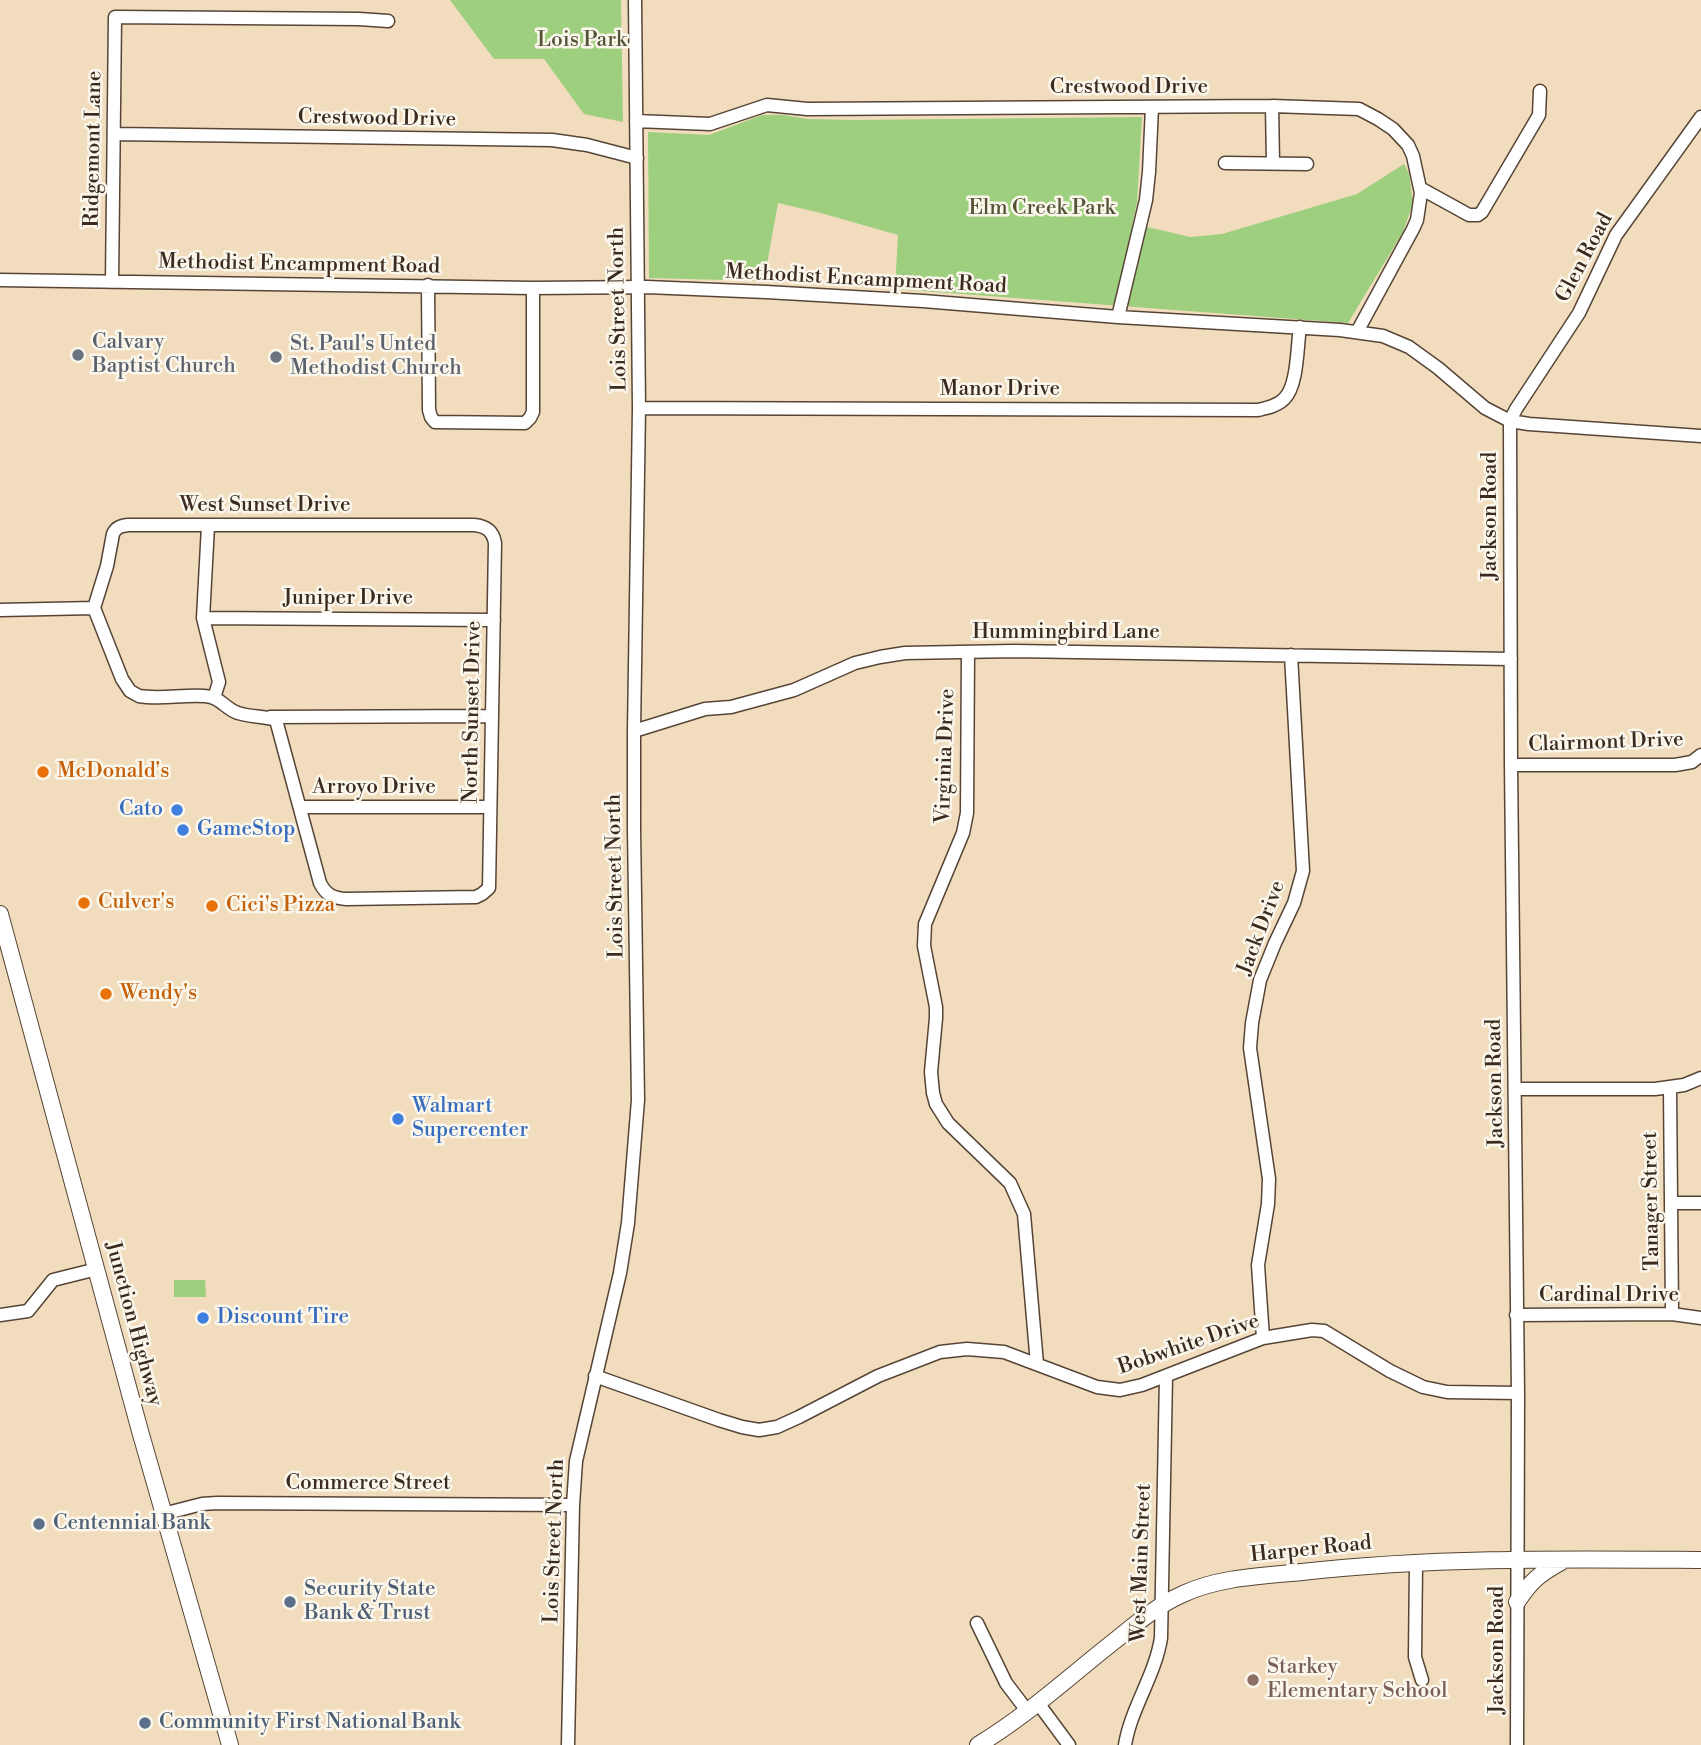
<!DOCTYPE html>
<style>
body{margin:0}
canvas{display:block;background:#f1ddbd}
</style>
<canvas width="1701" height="1745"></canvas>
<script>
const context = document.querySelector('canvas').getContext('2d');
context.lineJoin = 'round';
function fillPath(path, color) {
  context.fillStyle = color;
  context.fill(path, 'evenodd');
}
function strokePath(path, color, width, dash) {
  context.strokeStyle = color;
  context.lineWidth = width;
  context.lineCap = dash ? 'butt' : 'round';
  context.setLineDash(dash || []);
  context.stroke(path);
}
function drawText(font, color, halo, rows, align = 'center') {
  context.font = font + ' "Libre Bodoni",serif';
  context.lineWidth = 5;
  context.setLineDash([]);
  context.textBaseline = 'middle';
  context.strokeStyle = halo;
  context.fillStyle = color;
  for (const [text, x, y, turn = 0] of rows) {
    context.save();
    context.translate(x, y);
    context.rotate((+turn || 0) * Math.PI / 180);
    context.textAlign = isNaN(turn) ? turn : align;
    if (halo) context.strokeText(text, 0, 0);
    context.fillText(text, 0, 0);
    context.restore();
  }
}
fillPath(new Path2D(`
 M450 0H621L623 122 584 114 544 59H494Z
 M762 115H783L808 119 854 120 1142 117 1137 203 1132 225 1152 228 1190 237 1222 234 1357 194 1404 164 1409 173 1413 203 1403 232 1348 323 895 289 898 235 821 213 778 203 764 281 649 278 648 132 709 135Z
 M174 1280H205L206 1297H174Z`), '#9ecf7e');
const minor = new Path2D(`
 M1272 106 1273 163
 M636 121 710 124 767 105 807 109 1272 106 1359 109 1378 119 1393 129 1408 145 1413 156 1421 193 1417 220 1413 229 1357 332
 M115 134 552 140 587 145 637 158
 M1225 163 1307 164
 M1420 188 1469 215H1478L1482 212 1539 115 1540 91
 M0 280 533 288 647 287 766 292 923 301 1118 317 1340 330 1383 336 1409 347 1438 368 1485 408 1510 421 1529 424 1701 436
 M112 282 115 17 359 19 388 21
 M428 285 429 410 431 417 435 422 525 423 530 418 533 412V288
 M1118 317 1146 200 1149 172 1152 107
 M639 408 1258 410C1267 408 1277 406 1284 399 1298 386 1297 346 1300 327
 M128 525H474C486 526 493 531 495 543L489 888 482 894 476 897 346 899C333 898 326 895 320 883L276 720C263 716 250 717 238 713 225 709 221 697 205 696 183 694 161 700 139 696L130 691 122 679 94 608 107 566 113 534C116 527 121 526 128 525Z
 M208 526 203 618 219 682 214 698
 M0 610 94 608
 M203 618 494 620
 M968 652 967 813 963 833 925 924 924 946 936 1007V1018L931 1072 933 1093 936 1104 948 1123 1010 1183 1024 1214 1037 1364
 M270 717 492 716
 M634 731 705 709 731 707 794 690 855 663 880 657 905 653 1014 651 1511 659
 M1511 765H1675L1692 762 1701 755
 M300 807H490
 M1670 1087 1672 1314
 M1515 1089H1655L1684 1085 1701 1078
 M1672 1203H1701
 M0 1315 28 1311 53 1280 97 1269
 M1516 1315 1672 1314 1701 1318
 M1263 1338 1258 1265 1268 1204 1269 1179 1250 1048 1252 1023 1260 980 1275 943 1294 903 1303 871 1291 655
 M595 1376 719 1420 742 1427 759 1430 777 1427 799 1417 878 1376 940 1352 967 1349 1004 1352 1097 1387 1120 1390 1142 1385 1263 1338 1312 1330 1324 1331 1390 1371 1423 1387 1447 1392 1518 1393
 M163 1514 202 1504 217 1503 573 1505
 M1416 1563 1415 1657 1422 1680
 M977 1623 1006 1683 1028 1712
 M1038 1703 1069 1745
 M568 1745 573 1505 576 1461 620 1273 628 1223 638 1100 634 829V731L639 408 635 0
 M1125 1745C1131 1708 1155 1676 1161 1638L1166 1376
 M1517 1745 1518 1393 1511 765 1510 421 1516 409 1579 313 1616 235 1701 117`);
const major = new Path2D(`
 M0 914 140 1431 230 1745
 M1517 1602C1531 1581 1539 1574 1561 1562
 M978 1745C1028 1715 1071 1675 1117 1639 1138 1622 1158 1605 1183 1594 1219 1577 1263 1576 1302 1572 1435 1557 1568 1559 1701 1560`);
strokePath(minor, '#564536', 15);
strokePath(major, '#564536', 18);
strokePath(minor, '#fff', 12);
strokePath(major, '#fff', 16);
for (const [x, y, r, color] of [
 [78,355,7,"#6b7280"],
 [276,357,7,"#6b7280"],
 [43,772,7,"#e8710a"],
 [177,810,7,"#3f7fe0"],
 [183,830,7,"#3f7fe0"],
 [84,903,7,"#e8710a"],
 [212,906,7,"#e8710a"],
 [106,994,7,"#e8710a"],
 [398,1119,7,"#3f7fe0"],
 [203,1318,7,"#3f7fe0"],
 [39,1524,7,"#5c6f8a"],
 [290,1602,7,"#5c6f8a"],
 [1253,1680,7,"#8d6e63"],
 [145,1723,7,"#5c6f8a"]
]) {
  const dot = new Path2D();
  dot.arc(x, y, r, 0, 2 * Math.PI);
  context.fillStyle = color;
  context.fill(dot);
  strokePath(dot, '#fbf7ec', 2.5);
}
drawText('21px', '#545336', '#fbf7ec', [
 ["Lois Park",582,41],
 ["Elm Creek Park",1042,209]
]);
drawText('21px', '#3b2a1e', '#fbf7ec', [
 ["Crestwood Drive",1129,88],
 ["Crestwood Drive",377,119,1],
 ["Ridgemont Lane",94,149,-89],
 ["Glen Road",1585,258,-62],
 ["Methodist Encampment Road",299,265,1],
 ["Methodist Encampment Road",866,280,3],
 ["Lois Street North",619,309,-91],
 ["Manor Drive",1000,390],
 ["West Sunset Drive",265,506],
 ["Jackson Road",1491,516,-90],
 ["Juniper Drive",348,599],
 ["Hummingbird Lane",1066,633],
 ["North Sunset Drive",473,712,-89],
 ["Clairmont Drive",1606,743,-2],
 ["Virginia Drive",946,756,-88],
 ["Arroyo Drive",374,788],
 ["Lois Street North",616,876,-91],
 ["Jack Drive",1262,928,-69],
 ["Jackson Road",1496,1083,-91],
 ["Tanager Street",1652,1201,-91],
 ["Cardinal Drive",1609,1296],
 ["Junction Highway",133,1324,75],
 ["Bobwhite Drive",1189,1345,-19],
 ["Commerce Street",368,1484],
 ["Lois Street North",555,1541,-88],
 ["Harper Road",1311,1550,-6],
 ["West Main Street",1142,1563,-88],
 ["Jackson Road",1498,1650,-90]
]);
drawText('21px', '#5b616d', '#fbf7ec', [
 ["Calvary",92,343],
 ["Baptist Church",92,367],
 ["St. Paul's Unted",290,345],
 ["Methodist Church",290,369]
], 'left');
drawText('21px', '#c56008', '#fbf7ec', [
 ["McDonald's",57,772],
 ["Culver's",98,903],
 ["Cici's Pizza",226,906],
 ["Wendy's",120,994]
], 'left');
drawText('21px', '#366cbe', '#fbf7ec', [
 ["Cato",163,810,"right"],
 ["GameStop",197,830],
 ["Walmart",412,1107],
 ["Supercenter",412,1131],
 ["Discount Tire",217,1318]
], 'left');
drawText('21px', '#4e5e75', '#fbf7ec', [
 ["Centennial Bank",53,1524],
 ["Security State",304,1590],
 ["Bank & Trust",304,1614],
 ["Community First National Bank",159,1723]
], 'left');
drawText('21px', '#785e54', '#fbf7ec', [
 ["Starkey",1267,1668],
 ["Elementary School",1267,1692]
], 'left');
</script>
